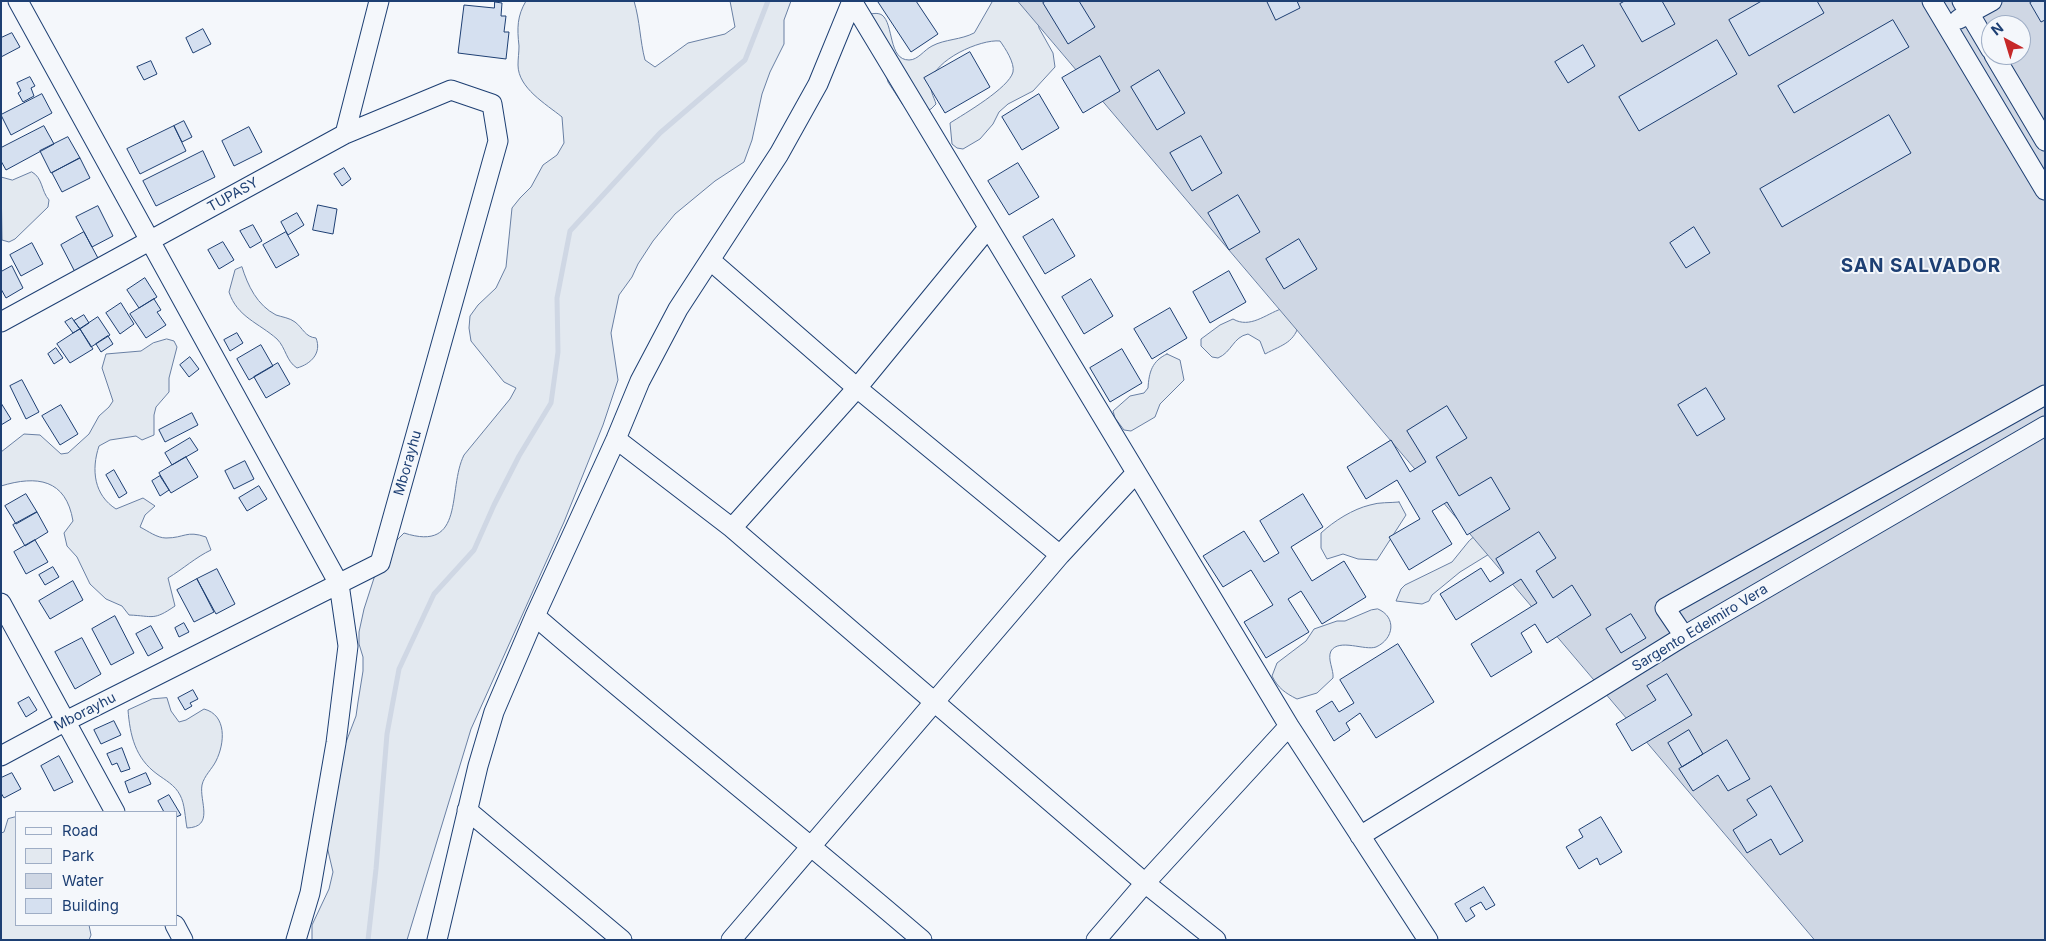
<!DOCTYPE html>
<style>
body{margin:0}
#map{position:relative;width:2046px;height:941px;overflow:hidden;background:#f4f7fb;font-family:Inter,sans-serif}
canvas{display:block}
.frame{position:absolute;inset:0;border:2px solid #1d3f73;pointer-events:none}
.legend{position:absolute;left:15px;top:811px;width:162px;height:115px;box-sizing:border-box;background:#f4f7fb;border:1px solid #9eadc5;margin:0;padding:6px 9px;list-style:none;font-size:15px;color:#1d3f73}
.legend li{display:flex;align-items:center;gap:10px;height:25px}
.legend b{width:25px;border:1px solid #9eadc5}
.north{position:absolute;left:1981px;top:15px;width:50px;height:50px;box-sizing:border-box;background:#f4f7fb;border:1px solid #9eadc5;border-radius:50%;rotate:321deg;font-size:14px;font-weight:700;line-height:20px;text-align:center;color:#1d3f73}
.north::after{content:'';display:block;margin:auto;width:18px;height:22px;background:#c62828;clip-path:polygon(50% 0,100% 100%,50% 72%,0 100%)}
</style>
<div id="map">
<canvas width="2046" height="941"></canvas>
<div class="frame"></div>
<ul class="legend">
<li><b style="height:6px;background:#f4f7fb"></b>Road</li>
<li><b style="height:14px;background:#e3e9f0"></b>Park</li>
<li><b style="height:14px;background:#cfd7e4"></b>Water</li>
<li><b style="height:14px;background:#d5e0f0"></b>Building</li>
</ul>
<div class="north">N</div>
</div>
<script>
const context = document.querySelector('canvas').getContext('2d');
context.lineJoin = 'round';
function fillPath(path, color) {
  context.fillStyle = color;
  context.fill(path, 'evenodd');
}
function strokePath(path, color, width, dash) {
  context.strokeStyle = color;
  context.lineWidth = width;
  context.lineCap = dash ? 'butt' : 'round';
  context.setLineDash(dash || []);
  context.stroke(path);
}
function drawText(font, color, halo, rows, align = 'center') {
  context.font = font + ' Inter,sans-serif';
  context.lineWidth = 4;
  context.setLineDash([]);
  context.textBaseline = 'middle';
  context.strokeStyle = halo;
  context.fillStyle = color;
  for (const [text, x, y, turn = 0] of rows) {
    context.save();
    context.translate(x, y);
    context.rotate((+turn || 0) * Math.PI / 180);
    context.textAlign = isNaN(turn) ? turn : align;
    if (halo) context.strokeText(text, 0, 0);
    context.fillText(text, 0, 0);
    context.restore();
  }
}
const green = new Path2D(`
 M526 1H634C640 21 640 41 645 60L655 67 688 43 725 34 735 27 730 1H791L784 20V44L770 72 762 94 752 140 744 162 715 181 675 214 653 241 638 264 632 277 619 295 611 333 618 380 603 425 564 522 471 729 407 940H312V925L329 889 333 872 325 838 343 750 356 716 358 702 363 671V657L359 644V632L364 609 375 575 395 542 404 533C466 553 447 489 464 455L510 399 516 388 504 382 471 341 469 328 470 316 478 305 496 288 506 267 512 208 520 198 531 187 543 165 557 155 564 143 562 117C546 104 518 88 518 65 518 58 519 53 519 46 517 28 517 16 526 1Z
 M993 1H1028L1037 14 1039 28 1053 53 1055 67 1033 91 1008 104 999 112 993 124 980 139 963 149 957 148 952 144 950 123C964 114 1009 88 1013 72 1015 63 1005 48 1000 41 980 39 934 60 931 82 929 89 934 97 936 104L931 109 913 115 903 105 888 82 879 47 866 15C871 14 877 12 882 15 894 24 888 60 909 60 918 60 924 50 932 46 945 39 961 40 974 33Z
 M32 172C43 178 41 191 49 200L48 207 15 239 9 242 2 240 1 177 12 180Z
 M242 267C248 286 257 305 276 315 282 317 290 318 295 322 303 328 305 337 316 338 322 353 311 364 297 368 286 361 286 348 277 339 259 323 237 317 229 292L235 270Z
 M1281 309 1300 322C1294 343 1284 344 1265 354L1260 341 1248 334C1233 337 1232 352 1218 358L1212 357 1201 346V339L1220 325 1233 319C1250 329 1266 314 1281 309Z
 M167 339 174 341 177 347 169 378V392L156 407 154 415V435L142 440 136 436 110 440 99 446C91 470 94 495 116 509L143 498 155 506 145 515 140 527C148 531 157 538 166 538 185 538 186 530 206 537L211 550C196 557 183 569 168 578L175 606C153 621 154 616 129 615L122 606 106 599 90 584 77 557 67 546 64 533 73 521C66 479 37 475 1 486V452L24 434 40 435 61 454 68 453 89 434 99 416 109 407 113 401 102 368 106 354 141 351 153 343Z
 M1167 354 1180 360 1184 380 1160 404 1155 417 1131 431 1124 430 1115 418 1113 411 1130 396 1144 393 1148 388C1149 372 1152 361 1167 354Z
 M1399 502 1406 515 1377 560 1358 559 1343 554 1327 559 1321 548V533C1334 521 1353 509 1370 505 1379 502 1390 503 1399 502Z
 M1480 532 1499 548 1460 572 1432 595 1429 601 1422 604 1396 601 1401 589 1405 585 1452 562 1469 541Z
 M1378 609C1397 617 1394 639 1376 647 1365 651 1339 638 1331 651 1327 659 1334 670 1333 678L1317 693 1297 699C1285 693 1278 688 1272 676L1277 663 1306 641 1314 629 1337 621H1345L1371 610Z
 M167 698 171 711 179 722 186 720 204 709C227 715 225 743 216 761 212 769 204 776 202 785 199 801 215 827 187 828 185 818 185 804 180 795 175 785 165 780 157 774 135 758 130 735 128 710L152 699Z
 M16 817V925H89L91 935 89 940H1V833L4 832 8 819Z`);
fillPath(green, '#e3e9f0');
strokePath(green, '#687fa3', 1);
const water = new Path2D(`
 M1018 1H2045V940H1815ZM1991 25H2021V55H1991Z`);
fillPath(water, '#cfd7e4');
strokePath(water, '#687fa3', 1);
strokePath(new Path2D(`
 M368 940 376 869 387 734 399 669 434 594 474 550 494 505 519 456 551 403 558 352 557 298 570 231 660 133 745 60 768 1`), '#cfd7e4', 5);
const building = new Path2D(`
 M880 1H916L938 34 911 52 878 2Z
 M1046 1H1079L1095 27 1068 44 1043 3Z
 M1267 1H1297L1300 8 1276 20Z
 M1625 1H1662L1675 24 1642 42 1620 4Z
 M1762 1H1817L1824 13 1749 56 1729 20Z
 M2033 1H2045V20L2041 22 2030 3Z
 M495 2 502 3 501 16H506L504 32H509L506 59 458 53 464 5 494 8Z
 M1893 20 1909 47 1794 113 1778 86Z
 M203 29 211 44 193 53 186 38Z
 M12 33 20 47 1 57V38Z
 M1717 40 1737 74 1639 131 1619 97Z
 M1583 45 1595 66 1568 83 1555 62Z
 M970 52 990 87 945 113 924 78Z
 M1100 56 1120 91 1083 113 1062 78Z
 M151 61 157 74 144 80 137 67Z
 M1159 70 1185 113 1157 130 1131 87Z
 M30 77 35 86 31 88 34 96 23 102 18 93 21 91 17 83Z
 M42 94 52 113 11 135 1 115Z
 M1039 94 1059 128 1022 150 1002 117Z
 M1889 115 1911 153 1782 227 1760 189Z
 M184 121 192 137 182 142 174 126Z
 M44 126 54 144 6 170 1 161V148Z
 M174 126 186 151 140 174 127 149Z
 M249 127 262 152 234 166 222 141Z
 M1201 136 1222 173 1192 191 1170 153Z
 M68 137 80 158 51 173 40 151Z
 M203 151 215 177 156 206 143 181Z
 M80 158 90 178 62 192 52 173Z
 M1018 163 1039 197 1009 215 988 181Z
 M344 168 351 179 342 186 334 174Z
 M1238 195 1260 232 1229 250 1208 213Z
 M318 205 337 209 333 234 313 230Z
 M98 206 113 236 92 247 76 217Z
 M297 213 304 225 288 235 281 222Z
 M1053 219 1075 256 1045 274 1023 237Z
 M253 225 262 241 250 248 240 231Z
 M1694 227 1710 253 1686 268 1670 243Z
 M84 232 99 260 75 272 61 245Z
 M286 232 299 255 276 268 263 245Z
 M1299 239 1317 269 1284 289 1266 259Z
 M223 242 234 260 219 269 208 250Z
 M32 243 43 264 21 276 10 255Z
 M12 266 23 288 6 298 1 289V272Z
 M1229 271 1246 302 1210 323 1193 292Z
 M145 278 157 297 139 308 127 290Z
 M1091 279 1113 316 1084 334 1062 297Z
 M154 299 161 310 157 312 166 325 146 338 130 314Z
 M121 303 134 324 120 334 106 313Z
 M1170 308 1187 338 1152 359 1134 329Z
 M84 315 89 323 80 329 74 321Z
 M98 317 110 335 91 347 80 329Z
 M72 318 80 329 73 333 65 322Z
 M80 329 93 349 70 363 57 344Z
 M237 333 243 343 230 351 224 340Z
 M108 336 113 344 101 352 96 344Z
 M261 345 273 366 249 380 237 359Z
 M56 348 63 358 54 364 48 354Z
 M1122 349 1142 383 1110 402 1090 368Z
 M190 357 199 369 189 377 180 365Z
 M278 363 290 384 266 398 254 377Z
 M22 380 39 412 26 419 10 386Z
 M1706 388 1725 419 1697 436 1678 405Z
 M1 403 11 419 1 425Z
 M61 405 78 434 60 445 42 416Z
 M1447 406 1467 438 1436 457 1459 496 1491 477 1510 509 1467 535 1447 502 1432 511 1452 544 1409 570 1389 537 1420 519 1397 480 1366 499 1347 467 1391 440 1410 472 1426 462 1407 431Z
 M192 413 198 425 165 442 159 430Z
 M190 438 198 450 172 465 165 453Z
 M186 457 198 477 171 493 159 473Z
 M245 461 254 479 234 489 225 471Z
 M114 470 127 493 119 498 106 475Z
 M160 476 169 490 160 496 152 481Z
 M259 486 267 499 247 511 239 498Z
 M26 494 37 512 16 524 5 506Z
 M1303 494 1323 527 1291 547 1312 581 1344 561 1366 597 1322 624 1301 591 1288 599 1309 632 1266 658 1244 622 1273 605 1251 570 1223 587 1203 556 1244 531 1264 562 1279 553 1260 521Z
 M37 512 48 532 25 546 13 525Z
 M1539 532 1556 558 1536 571 1553 598 1572 585 1591 615 1547 643 1535 624 1521 633 1532 652 1491 677 1471 644 1537 603 1521 579 1456 620 1440 594 1481 568 1490 582 1504 573 1496 559Z
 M35 540 48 562 26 574 14 552Z
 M53 567 59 577 45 585 39 575Z
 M217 569 235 604 216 614 197 579Z
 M197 579 214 612 194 622 177 590Z
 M73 581 83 600 50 619 39 601Z
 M1631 614 1646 638 1621 653 1606 629Z
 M115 616 134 653 111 665 92 629Z
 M184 623 189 632 179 637 175 628Z
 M151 626 163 648 148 656 136 634Z
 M82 638 101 674 75 689 55 652Z
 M1398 644 1434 702 1376 738 1360 713 1346 723 1350 730 1334 741 1316 711 1332 701 1339 712 1354 703 1340 680Z
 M1667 674 1692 715 1632 751 1616 724 1656 700 1647 686Z
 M193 690 198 699 190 703 192 706 185 710 178 698Z
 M29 697 37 710 26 717 18 703Z
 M114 721 121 735 101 744 94 730Z
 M1689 730 1703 754 1682 767 1668 743Z
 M1727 740 1750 779 1728 791 1718 775 1693 791 1679 769Z
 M122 748 130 769 121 772 117 763 112 765 107 754Z
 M59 756 73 782 54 791 41 766Z
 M12 773 21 789 4 798 1 793V778Z
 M146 773 151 784 129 793 125 782Z
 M1771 786 1803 841 1780 855 1771 839 1747 853 1733 830 1757 815 1747 800Z
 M169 795 181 815 176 817V812H164L158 801Z
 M1601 817 1622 852 1600 865 1597 858 1579 869 1566 847 1583 837 1579 830Z
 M1484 887 1495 905 1486 910 1481 902 1470 908 1475 916 1466 922 1455 904Z`);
fillPath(building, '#d5e0f0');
strokePath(building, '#1d3f73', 1);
const minor = new Path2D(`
 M18 1 339 584 348 646 336 743 310 893 296 940
 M852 1 1289 726 1428 940
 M1932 1 2045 190
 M1962 1 1991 50
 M1959 19 1992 1
 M1994 55 2045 141
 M710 260 857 388 1060 555
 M1 322 345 134 379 1
 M616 439 732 528 1145 883 1216 940
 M732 528 857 388 988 228
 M1 603 115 812
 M535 616C662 726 794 830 922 940
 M1684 636 1665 608 2045 395
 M1 756 66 721 380 563 498 141 492 104 451 90 345 134
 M467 810 622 940
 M1360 836 1684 636 2045 426
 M175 925 183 940
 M437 940 478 766 494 712 535 616 616 439 640 381 678 309 779 154 818 84 852 1
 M731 940 1060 555 1135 474
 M1096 940 1145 883 1289 726`);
strokePath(minor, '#1d3f73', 21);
strokePath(minor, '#f4f7fb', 19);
drawText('14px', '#1d3f73', '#f4f7fb', [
 ["TUPASY",233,195,-29],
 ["Mborayhu",408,463,-74],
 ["Sargento Edelmiro Vera",1700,628,-31],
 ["Mborayhu",85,712,-27]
]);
context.letterSpacing = '1px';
drawText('bold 19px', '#1d3f73', '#f4f7fb', [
 ["SAN SALVADOR",1921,266]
]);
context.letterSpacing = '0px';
</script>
